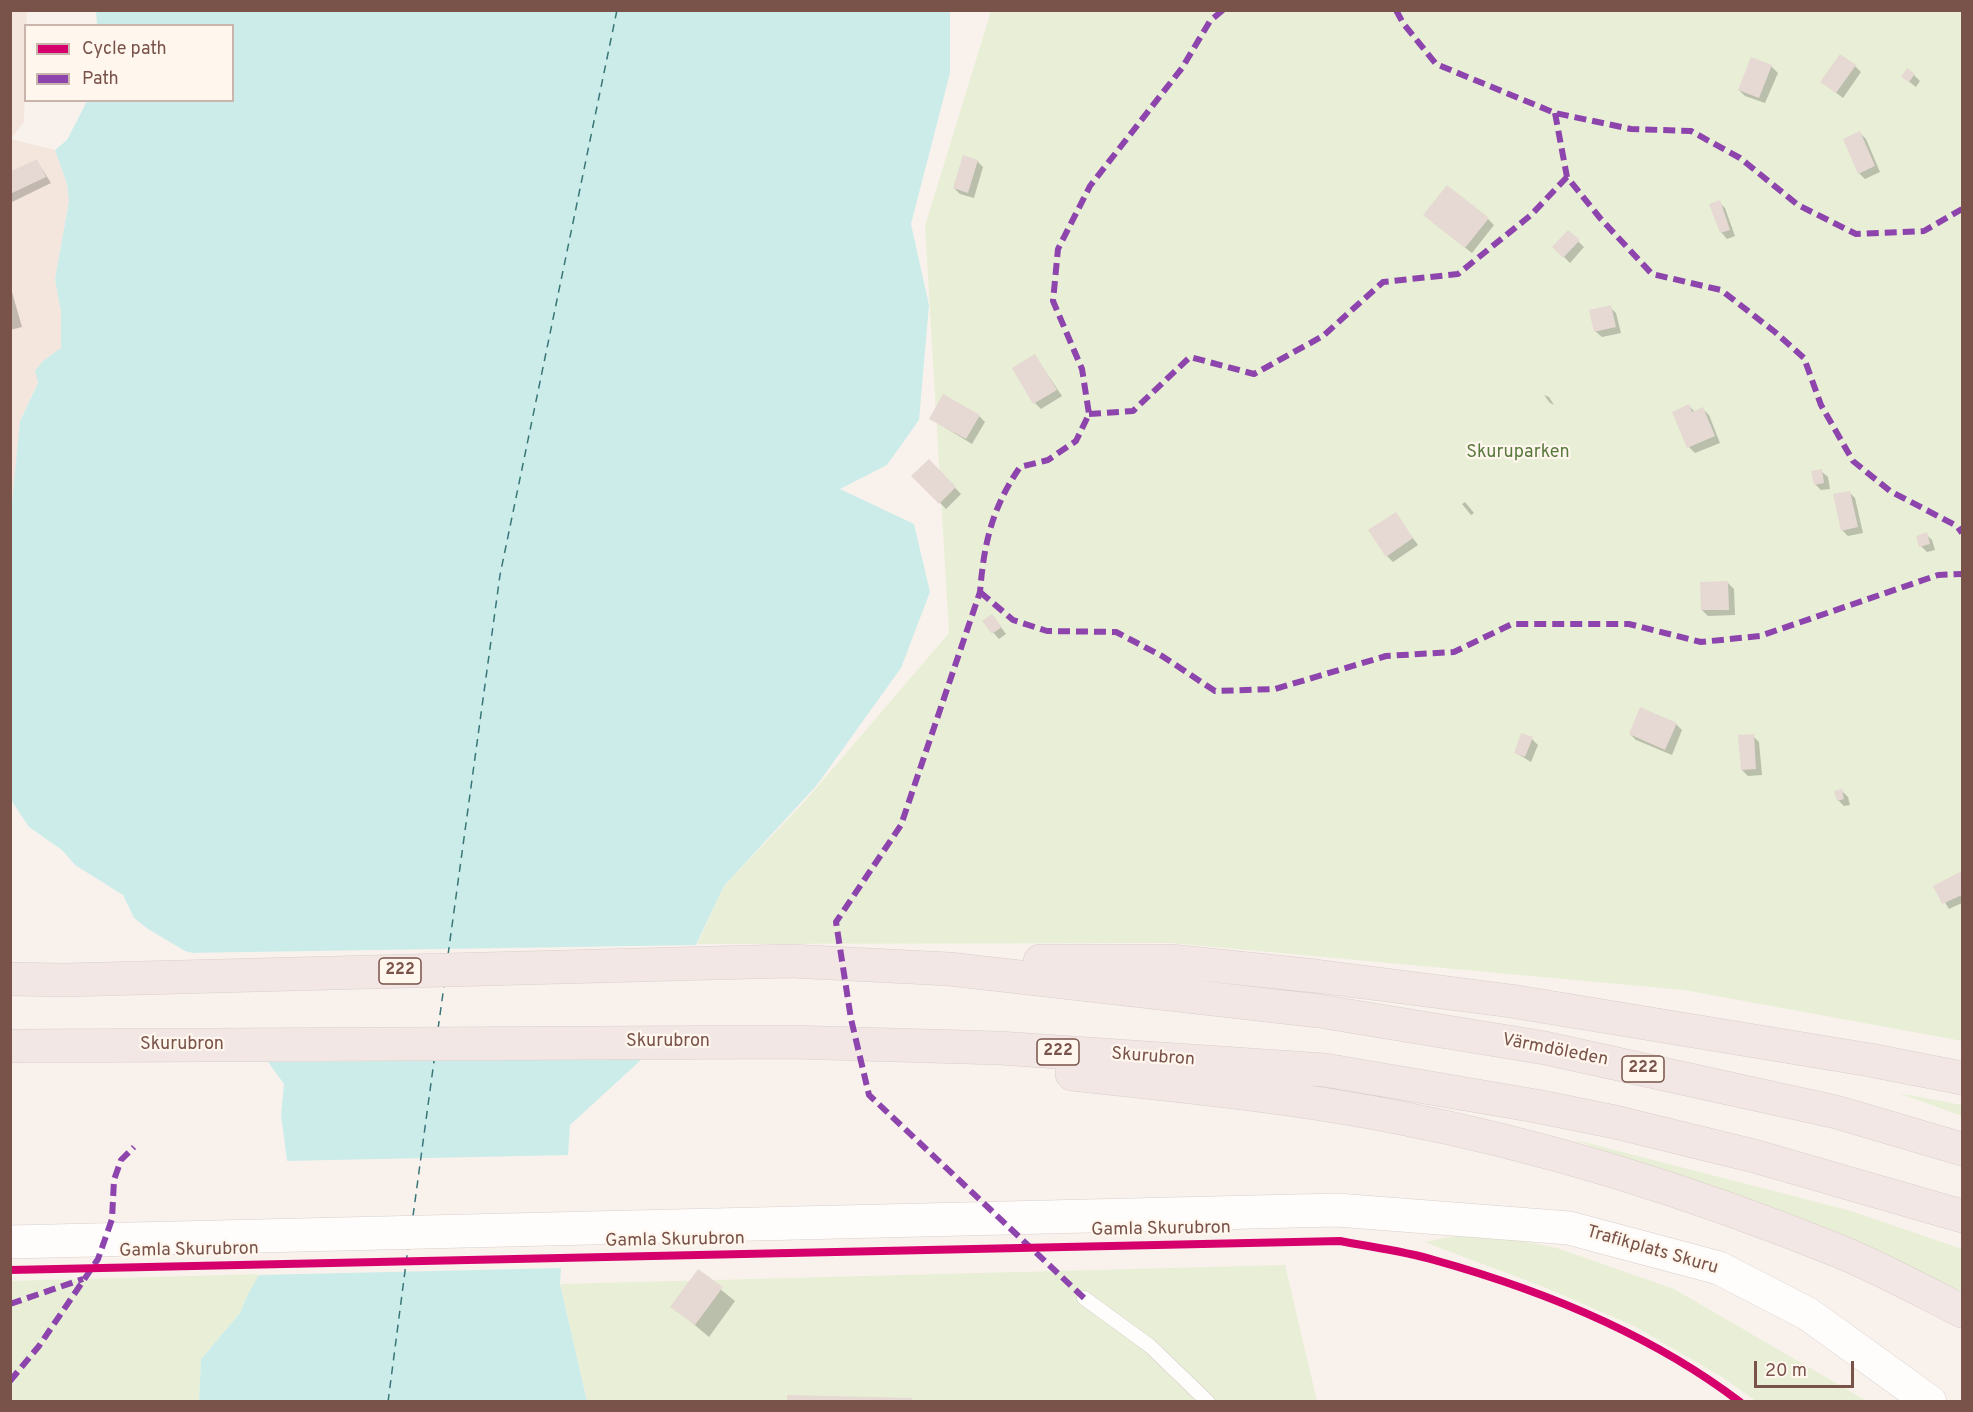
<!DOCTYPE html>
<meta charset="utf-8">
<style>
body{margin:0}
#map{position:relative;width:1973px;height:1412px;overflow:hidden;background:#f9f2ec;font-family:Overpass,sans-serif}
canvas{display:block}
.frame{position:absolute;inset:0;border:12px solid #795349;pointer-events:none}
.legend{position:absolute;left:24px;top:24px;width:210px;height:78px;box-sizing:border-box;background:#fff6ee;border:2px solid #c9b5ac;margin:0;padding:8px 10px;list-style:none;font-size:18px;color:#795349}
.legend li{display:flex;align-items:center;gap:12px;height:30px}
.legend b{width:30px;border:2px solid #c9b5ac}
.scale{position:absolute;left:1754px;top:1361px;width:100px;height:27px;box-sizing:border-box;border:3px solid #795349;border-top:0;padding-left:8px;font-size:18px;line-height:21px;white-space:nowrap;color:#795349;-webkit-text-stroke:4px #fff6ee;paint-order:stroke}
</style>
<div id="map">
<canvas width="1973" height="1412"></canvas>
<div class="frame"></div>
<ul class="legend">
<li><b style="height:8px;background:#d6006c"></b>Cycle path</li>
<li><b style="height:8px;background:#8e44ad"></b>Path</li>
</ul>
<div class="scale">20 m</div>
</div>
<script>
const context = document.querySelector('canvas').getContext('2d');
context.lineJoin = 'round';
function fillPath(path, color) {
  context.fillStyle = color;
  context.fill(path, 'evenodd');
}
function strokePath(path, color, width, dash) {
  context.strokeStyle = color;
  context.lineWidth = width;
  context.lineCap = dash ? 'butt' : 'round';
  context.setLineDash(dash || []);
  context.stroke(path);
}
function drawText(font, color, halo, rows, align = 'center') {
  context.font = font + ' Overpass,sans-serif';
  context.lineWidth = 4.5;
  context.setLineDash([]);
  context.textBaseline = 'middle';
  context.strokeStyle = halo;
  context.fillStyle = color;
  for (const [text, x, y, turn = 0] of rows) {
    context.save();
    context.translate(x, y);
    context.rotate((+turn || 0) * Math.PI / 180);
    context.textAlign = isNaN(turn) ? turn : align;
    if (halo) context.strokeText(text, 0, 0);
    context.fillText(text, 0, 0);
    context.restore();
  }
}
fillPath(new Path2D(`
 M27 10 24 122 11 139 55 150 67 184 69 201 55 279 61 312V348L43 361 38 382 20 421 11 523 10 11Z`), '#f4e6dc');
fillPath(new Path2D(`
 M991 11H1962V1041L1684 990 1171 943 697 944 724 886 805 801 949 633 925 226Z
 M1898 1093 1962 1105V1116Z
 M1572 1139 1851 1211 1962 1249V1291L1851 1244Z
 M1476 1232 1557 1248 1674 1289 1867 1401H1756L1722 1377 1634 1326 1544 1287 1424 1242Z
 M1285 1265 1317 1401H587L560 1284Z
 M261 1274 248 1294 240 1313 201 1359 199 1402 11 1401 10 1281Z`), '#e8efd6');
fillPath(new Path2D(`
 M96 11H950V73L911 224 929 305 919 420 887 465 840 489 914 524 930 592 901 668 817 785 724 886 641 1060 570 1125 560 1284 587 1401H199L201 1359 240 1313 248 1294 294 1213 281 1115 284 1084 234 1015 208 957 185 951 148 929 134 918 123 895 75 865 62 850 29 827 11 800 10 523 20 421 38 383 35 371 43 361 61 348V312L55 279 69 201 67 184 55 150 67 140 87 101 232 100V26L97 25Z`), '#ccecea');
fillPath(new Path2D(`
 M699 945 644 1059 265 1062 231 1017 226 998 206 960 183 953Z
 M571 1155 564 1268 257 1275 291 1213 285 1161Z`), '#f9f2ec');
fillPath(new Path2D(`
 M1752 59 1772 67 1778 73 1765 103 1745 96 1739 90Z
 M1855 66 1861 72 1843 98 1822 82Z
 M1914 75 1920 81 1916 87 1903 77Z
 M1860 133 1866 139 1880 172 1865 179 1859 173Z
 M37 161 51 183 10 203V174Z
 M977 161 983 167 974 198 960 194 954 188Z
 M1719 202 1725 208 1735 236 1727 239 1721 232Z
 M1488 219 1494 225 1472 253 1431 221Z
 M1568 232 1584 247 1570 263 1554 247Z
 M10 285 22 327 10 330Z
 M1610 307 1616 313 1621 333 1602 337 1595 331Z
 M1035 356 1062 396 1041 409 1035 403Z
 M1544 395 1549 397 1554 405 1550 403Z
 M1689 406 1695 412 1703 409 1709 415 1720 443 1695 453 1689 447Z
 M979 416 985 422 972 444 931 419Z
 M929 461 961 494 946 509 914 476Z
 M1821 471 1828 477 1830 489 1821 490 1815 484Z
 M1849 492 1855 498 1863 533 1848 536 1842 530Z
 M1465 502 1474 513 1471 515 1462 504Z
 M1395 514 1418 545 1393 562 1387 556Z
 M1926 534 1932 540 1935 550 1927 552 1921 546Z
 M1728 583 1734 589 1735 615 1708 616 1702 610Z
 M984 622H997L1006 634 999 639Z
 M1676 724 1682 730 1672 755 1636 740 1630 734Z
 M1753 736 1759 742 1762 775 1748 776 1742 770Z
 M1532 739 1538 745 1531 762 1516 753Z
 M1842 791 1848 797 1850 805 1844 806 1838 800Z
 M1962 873V903L1949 909 1935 886Z
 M698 1271 735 1301 709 1337 672 1306Z`), '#0003');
strokePath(new Path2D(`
 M448 955 500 575 617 10
 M438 1029 444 986
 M413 1216 434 1061
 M388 1402 408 1248`), '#397678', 1.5, [8, 6]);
fillPath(new Path2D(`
 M1840 54 1856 65 1836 93 1820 82Z
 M1751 57 1772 65 1759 98 1738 90Z
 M1907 68 1915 74 1909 82 1901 77Z
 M1860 131 1875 166 1858 174 1843 139Z
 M963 155 978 160 968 193 953 188Z
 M37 159 46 177 10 194V172Z
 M1447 185 1489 218 1465 248 1423 215Z
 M1720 200 1730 230 1720 233 1709 204Z
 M1568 230 1580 240 1563 258 1552 247Z
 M1611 305 1616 327 1594 332 1589 310Z
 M1035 354 1057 390 1033 404 1012 368Z
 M943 394 980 415 966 439 929 419Z
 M1689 404 1692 412 1703 407 1715 436 1687 448 1672 412Z
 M929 459 956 487 939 504 911 476Z
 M1822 469 1824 483 1814 485 1811 471Z
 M1850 491 1858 527 1841 531 1833 494Z
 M1396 512 1413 538 1386 557 1368 530Z
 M1927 532 1930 544 1919 547 1916 536Z
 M1728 581 1729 610H1701L1700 582Z
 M992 614 1002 627 992 634 982 621Z
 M1640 707 1677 723 1665 750 1629 734Z
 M1521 733 1533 737 1525 757 1514 753Z
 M1754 734 1756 769 1741 770 1738 735Z
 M1842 789 1844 799 1837 801 1834 791Z
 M1962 871V895L1942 904 1933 886Z
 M698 1269 723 1287 695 1325 670 1307Z
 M787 1395 912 1398 911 1402H787Z`), '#e6d9d3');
const lane = new Path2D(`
 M1084 1298 1150 1346 1208 1402`);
const secondary = new Path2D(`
 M10 1242 1337 1210 1569 1228 1719 1268 1808 1314 1930 1402`);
const highway = new Path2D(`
 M1040 961H1171L1316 976 1511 1001 1870 1060 1962 1078
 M10 979 65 980 790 961 949 969 1319 1011 1545 1048 1836 1112 1962 1149
 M10 1046 790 1042 999 1048 1325 1070 1536 1106 1615 1122 1754 1156 1962 1216
 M1072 1074C1180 1086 1289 1096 1396 1117 1547 1146 1698 1194 1841 1252 1882 1269 1922 1291 1962 1311`);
strokePath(lane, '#d8cdc8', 15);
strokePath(secondary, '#d9ceca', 34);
strokePath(highway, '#dacec9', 34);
strokePath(lane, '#fefdfc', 14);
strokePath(secondary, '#fefdfc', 33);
strokePath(highway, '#f2e7e4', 33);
strokePath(new Path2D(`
 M1396 10 1403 23 1436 64 1555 113 1631 129 1691 131 1740 158 1798 205 1856 234 1924 231 1962 209
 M1555 113 1567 177 1600 218 1652 274 1721 290 1775 332 1804 358 1821 405 1853 461 1890 491 1957 526 1962 533
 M1089 414 1133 411 1190 357 1254 374 1323 336 1383 282 1458 274 1531 215 1567 177
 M980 592 1013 620 1047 631 1116 632 1162 656 1215 691 1275 689 1386 656 1454 652 1512 624H1629L1701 642 1760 636 1938 575 1962 574
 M1084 1298 869 1095 851 1019 836 922 901 825 980 592C984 543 992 508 1020 467L1048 460 1076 441 1089 414 1082 369 1053 301 1058 249 1090 186 1182 68 1210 21 1223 10
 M10 1304 83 1279
 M10 1381 39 1346 98 1259 112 1219 114 1180 121 1160 134 1147`), '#8e44ad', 6, [12, 6]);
strokePath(new Path2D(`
 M10 1270 1340 1241C1371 1247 1404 1251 1434 1260 1542 1290 1651 1334 1740 1402`), '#d6006c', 8);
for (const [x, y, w] of [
 [400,971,42],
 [1058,1052,42],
 [1643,1069,42]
]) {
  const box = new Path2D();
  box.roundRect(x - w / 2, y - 13, w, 26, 4.5);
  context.fillStyle = '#fff6ee';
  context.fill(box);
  strokePath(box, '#795349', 1.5);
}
drawText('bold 16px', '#795349', null, [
 ["222",400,971],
 ["222",1058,1052],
 ["222",1643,1069]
]);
drawText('18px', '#587a3d', '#fff6ee', [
 ["Skuruparken",1518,453]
]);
drawText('18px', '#795349', '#fff6ee', [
 ["Skurubron",668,1042],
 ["Skurubron",182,1045],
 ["Värmdöleden",1555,1051,11],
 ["Skurubron",1153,1058,4],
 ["Gamla Skurubron",1161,1230,-1],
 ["Gamla Skurubron",675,1241,-1],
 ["Gamla Skurubron",189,1251,-1],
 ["Trafikplats Skuru",1652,1251,16]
]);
</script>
